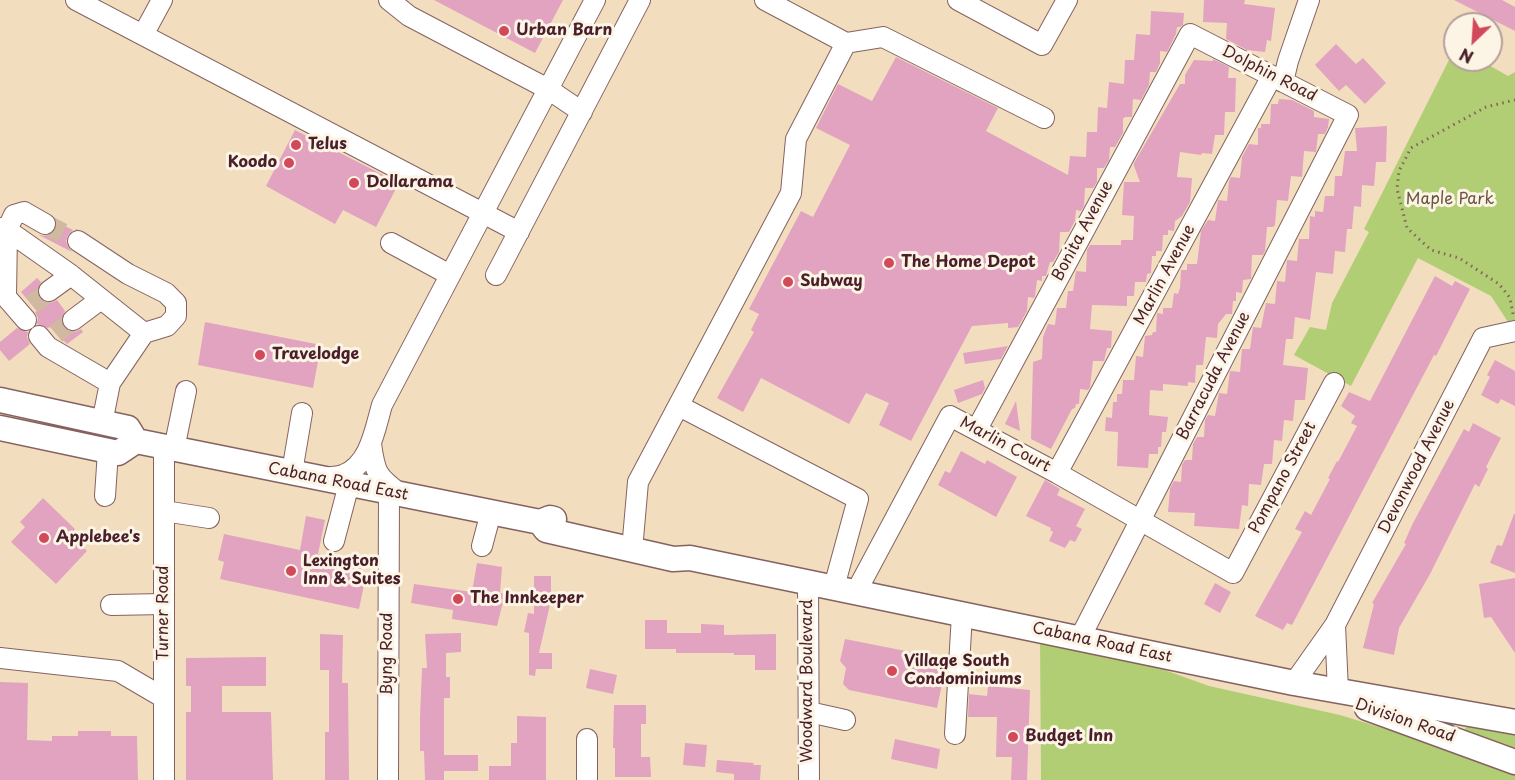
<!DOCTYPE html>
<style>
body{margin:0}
#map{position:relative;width:1515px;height:780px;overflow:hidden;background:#f2debf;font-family:"Playpen Sans",sans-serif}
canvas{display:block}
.north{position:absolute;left:1443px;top:12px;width:60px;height:60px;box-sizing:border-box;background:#fcf5e5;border:2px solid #b59f9b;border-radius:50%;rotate:205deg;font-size:16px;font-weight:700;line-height:24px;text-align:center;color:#4a1f2b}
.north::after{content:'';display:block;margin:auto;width:21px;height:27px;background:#d1495b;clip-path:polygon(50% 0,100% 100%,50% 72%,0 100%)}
</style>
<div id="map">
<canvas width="1515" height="780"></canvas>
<div class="north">N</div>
</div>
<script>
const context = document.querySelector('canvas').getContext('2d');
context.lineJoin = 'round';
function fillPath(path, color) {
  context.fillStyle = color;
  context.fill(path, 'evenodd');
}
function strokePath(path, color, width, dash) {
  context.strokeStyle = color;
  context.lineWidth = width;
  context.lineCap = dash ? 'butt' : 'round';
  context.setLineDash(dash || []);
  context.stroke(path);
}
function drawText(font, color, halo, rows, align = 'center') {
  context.font = font + ' "Playpen Sans",sans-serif';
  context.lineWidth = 6;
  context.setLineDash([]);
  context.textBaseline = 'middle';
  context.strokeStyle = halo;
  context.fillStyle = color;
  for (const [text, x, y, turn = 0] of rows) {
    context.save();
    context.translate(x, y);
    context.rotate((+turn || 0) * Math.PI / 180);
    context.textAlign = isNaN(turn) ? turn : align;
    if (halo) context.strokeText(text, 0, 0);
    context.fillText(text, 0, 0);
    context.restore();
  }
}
fillPath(new Path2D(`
 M1455 48V60H1480L1508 76 1515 72V322H1508L1491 296 1418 258 1351 386 1294 355 1310 327 1326 330 1332 303 1369 232 1364 229Z
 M1040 637 1126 656 1209 686 1340 715 1465 753 1515 772V780H1041Z
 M1469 725 1515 732V751L1466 732 1465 728Z`), '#b1ce74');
fillPath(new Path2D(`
 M434 0H563L535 53Z
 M1204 0H1245L1244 4 1275 8 1271 41 1267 40 1265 52 1247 50 1226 39 1227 23 1203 22Z
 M1454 0H1502L1515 7V31Z
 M1151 11 1184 13 1183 25 1180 27H1177L1176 34 1167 52 1160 51V63L1156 72H1150L1149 85 1141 100 1133 99 1132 117H1125L1123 119V133L1115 147H1110L1109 160 1104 168H1097V182L1093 188H1085L1084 206 1081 211 1076 210 1075 221 1069 232H1060L1059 252 1053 262H1050L1046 276H1042V281L1037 280 1035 296 1034 298 1028 297 1027 311 1018 327 1008 328V323L972 326 911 441 879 425 889 403 866 393 849 424 761 378 743 412 717 398 754 332 751 330 759 314 749 309 801 211 813 217 850 145 816 128 838 84 872 101 896 57 998 108 986 131 1068 175 1070 156 1086 157 1087 132H1097L1098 107 1107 108 1109 82 1124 84 1125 60H1134L1136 34 1150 35Z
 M1336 44 1356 64 1363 58 1386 83 1365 104 1346 85 1339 91 1315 65Z
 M1213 59 1229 67 1228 78H1236L1235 112H1225L1224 135H1215L1212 154 1202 153 1201 155 1180 152 1177 177 1192 178 1190 202 1182 216 1175 221 1174 231 1168 230V235H1163L1162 251H1156V256H1152L1151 273 1147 274 1146 282H1135L1134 296H1127V306L1092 305 1090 329 1112 331 1111 348H1107L1104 361H1093L1090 387 1088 390 1080 389 1079 404H1076L1075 408 1072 409 1051 449 1031 439 1033 362 1042 359 1043 337 1048 324 1055 325 1057 308H1066L1068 291H1073L1076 271 1086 272 1087 250 1090 245H1121V240H1133L1134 216 1122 215 1124 182H1140L1134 166V163L1180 84H1185V75L1194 60 1213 61Z
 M1279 99 1292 100 1314 111V117L1329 119 1328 127 1325 134H1318L1316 152 1304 151 1302 177 1291 176 1288 201 1277 200 1275 225 1273 227H1267L1265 251 1263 255H1252L1251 279 1243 280 1242 293 1236 292V301H1233L1232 314H1226L1218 324 1217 338 1206 337 1203 365H1196L1195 383 1188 382V386L1163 384V391L1150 390 1149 415 1168 417 1166 432H1162L1161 447H1158V454H1149L1148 468 1117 466 1118 432 1105 431 1106 417 1112 418 1113 402H1117V394H1122L1123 380H1134L1136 356 1143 357 1145 336 1152 335 1153 332H1156L1157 313 1163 314V308H1172L1174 293 1178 294 1180 288 1181 270H1187V264H1197L1201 231 1208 220 1215 221 1218 200 1227 201 1229 181 1231 177 1240 178 1242 157 1249 144 1258 145V128H1261V124H1270L1271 104H1278Z
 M1387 126 1386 162H1376L1374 186 1362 185 1361 207 1354 206 1352 229H1347L1345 252 1335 251 1333 274 1316 272 1310 320 1295 317 1293 339H1286L1283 365 1308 368 1305 400H1295L1293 421 1284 420 1282 441 1274 440 1272 464H1264L1261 485 1249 484 1248 506 1242 505 1239 529 1194 526 1195 513 1168 512 1170 488 1174 481 1181 482 1182 465 1185 460H1192L1193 444 1197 437H1204L1205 420 1208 415 1215 416 1219 393 1227 394 1230 371 1240 372 1242 349H1250L1253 327 1261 328 1266 303 1275 304 1277 281 1285 282 1287 260 1297 261 1299 239H1309L1310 216 1315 217V211L1323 212 1325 196H1334L1335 176H1342L1345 151H1357L1355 128Z
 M295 130 399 183 376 227 343 210 335 224 266 186Z
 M56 222 73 230 68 235 66 241 68 247 72 252 39 235 46 236 52 234 56 229Z
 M1435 276 1452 286 1455 281 1470 289 1436 356 1434 355 1292 625 1287 623 1283 630 1255 616 1302 532 1295 529 1305 511 1311 515 1330 479 1328 478 1337 461 1338 462 1357 426 1351 423 1355 416 1341 406 1349 392 1370 401Z
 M37 278 41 282 37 292 40 298 50 303 57 300 65 311 61 321 64 328 69 331 75 332 81 329 83 332 67 344 50 327 48 328 37 324 38 318 35 312 37 311 21 292Z
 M205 322 321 345 313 388 198 365Z
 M17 328 28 332 27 337 30 344 9 361 0 350V342Z
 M1008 346 1001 359 965 364 963 353Z
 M1495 360 1515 371V406L1501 399 1498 404 1481 395 1490 377 1487 375Z
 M983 380 985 388 982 394 958 403 954 390Z
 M1016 401 1020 431 1005 424Z
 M1473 423 1501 438 1486 467 1488 469 1479 487 1475 484 1430 574 1399 628 1394 655 1363 648 1374 604 1372 603 1406 544 1404 543 1413 523 1464 429 1469 432Z
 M961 451 985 464 987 460 1017 477 996 517 938 485 945 471 950 473Z
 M1045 480 1060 489 1057 495 1085 509 1076 526 1082 529 1075 542 1070 540 1065 548 1049 541 1053 532 1050 530 1051 528 1026 516Z
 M43 498 75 529 70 535 87 551 56 584 11 542 25 527 20 522Z
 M1514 514H1515V573L1490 563 1497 545 1502 546Z
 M306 516 325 520 318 554 362 563 358 584 364 585 359 609 220 579 224 562 218 560 224 534 300 550Z
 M477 563 502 567 500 593 505 594 497 626 452 619 453 610 411 603 414 584 472 592Z
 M534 576H551V600L539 653H552V669H536L535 676 529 675V633L524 632 528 613 534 614Z
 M1515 578V653L1491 617 1484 618 1479 584Z
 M1215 583 1231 592 1220 613 1204 604Z
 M645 620H667V633H701V624L724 625V635L776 634V670H755V655H734V653H676V649H645Z
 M461 633V652L446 653V677H450V698H444V755H478V771H444V780H425L424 751H420V717L422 668H427L425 634Z
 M320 634 343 635 342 683H348L349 780H325V732H329V670H320Z
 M845 639 941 658 937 679 943 680 937 708 849 690 843 684 846 668 840 661Z
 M266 657V686H222V712H271L273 780H186V712H191V686H186V658Z
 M590 669 617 675 613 694 586 688Z
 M0 682 28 683 27 740 52 741V736H78V731H111V736H137L138 780H0Z
 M988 686 1030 690 1027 780H1011L1012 757H996L997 717H968L969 694 987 696Z
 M614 705H646V724H641V757H650L651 777H615V748H613Z
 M517 716 546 717V780H489V766H511V743H517Z
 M895 739 940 749 937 769 891 759Z
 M685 743 707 745 705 767 683 765Z
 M717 760 754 763 753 765H761L760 780H734V774L716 772Z`), '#e1a3bf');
strokePath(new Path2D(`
 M45 224 78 241
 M32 305 49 291
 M56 334 73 320`), '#d0b8a1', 20, [20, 10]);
const minor = new Path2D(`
 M76 0 519 232
 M389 0 409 16 548 89 582 112
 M765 0 846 43
 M958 0 1042 45 1067 0
 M143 35 162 0
 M1283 82 1288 61 1309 0
 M0 228 7 230 71 275 144 333 110 383 102 423
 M78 241 128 274 166 293 176 303V316L167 326 144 333
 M391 243 450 275
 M496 275 640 0
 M49 291 71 275
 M26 320 6 297 7 230 14 215 24 212 45 224
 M73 320 101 299
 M39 336 48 347 110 383
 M679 406 858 499 834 587
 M977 429 1190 34 1348 115 1080 638
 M371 444C375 472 376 476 399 493
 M174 449 186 391
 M292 472 302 413
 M1057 473 1272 76
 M324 478C330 477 337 477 343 475 370 465 375 429 382 405L595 0
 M105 496 108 451
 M164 511 209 518
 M334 541 349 484
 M482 546 491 512
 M632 550 638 482 791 193 796 139 846 43 883 37 1044 118
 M808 582 809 780
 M856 592 950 416 1057 473 1233 573 1334 383
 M111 605 164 604
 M1335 625 1338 691
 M0 658 118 671 164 698
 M1294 683 1335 625 1483 338 1515 331
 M809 712 845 720
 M955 734 962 614
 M164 780V447
 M388 780 389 492
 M587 780V739`);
const major = new Path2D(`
 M0 400 128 428 136 441
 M0 428 118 453 136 441 540 522 550 518 554 519
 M540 522 546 530 673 559 690 558 1294 683 1515 722
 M1367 708 1515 762`);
strokePath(minor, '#85625f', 22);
strokePath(major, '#85625f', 27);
strokePath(new Path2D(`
 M1513 314 1510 298 1499 284 1459 258 1431 250 1407 228 1397 189 1399 171 1411 148 1486 107 1515 100`), '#85625f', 3, [1.5, 4.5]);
strokePath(minor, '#fff', 20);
strokePath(major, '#fff', 24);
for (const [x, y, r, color] of [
 [504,31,6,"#d1495b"],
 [296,145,6,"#d1495b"],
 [289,163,6,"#d1495b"],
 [354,183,6,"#d1495b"],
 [889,263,6,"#d1495b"],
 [788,282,6,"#d1495b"],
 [260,355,6,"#d1495b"],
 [44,538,6,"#d1495b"],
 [291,571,6,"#d1495b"],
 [458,599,6,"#d1495b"],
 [892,671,6,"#d1495b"],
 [1013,737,6,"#d1495b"]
]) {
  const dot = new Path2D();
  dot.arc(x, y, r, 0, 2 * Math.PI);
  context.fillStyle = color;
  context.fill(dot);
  strokePath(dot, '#fcf5e5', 2);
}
drawText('bold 16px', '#4a1f2b', '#fcf5e5', [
 ["Urban Barn",516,31],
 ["Telus",308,145],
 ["Koodo",277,163,"right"],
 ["Dollarama",366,183],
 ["The Home Depot",901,263],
 ["Subway",800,282],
 ["Travelodge",272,355],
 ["Applebee's",56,538],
 ["Lexington",303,562],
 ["Inn & Suites",303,580],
 ["The Innkeeper",470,599],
 ["Village South",904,662],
 ["Condominiums",904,680],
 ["Budget Inn",1025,737]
], 'left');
drawText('16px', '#4a1f2b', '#fcf5e5', [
 ["Dolphin Road",1269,74,27],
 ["Bonita Avenue",1083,231,-62],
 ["Marlin Avenue",1165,275,-62],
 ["Barracuda Avenue",1214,376,-63],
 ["Marlin Court",1005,445,28],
 ["Devonwood Avenue",1417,467,-63],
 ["Pompano Street",1283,478,-62],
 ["Cabana Road East",338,482,11],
 ["Turner Road",164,613,-90],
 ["Cabana Road East",1102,643,12],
 ["Byng Road",388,654,-90],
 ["Woodward Boulevard",808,681,-90],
 ["Division Road",1405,721,19]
]);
drawText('16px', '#695441', '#fcf5e5', [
 ["Maple Park",1450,200]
]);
</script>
